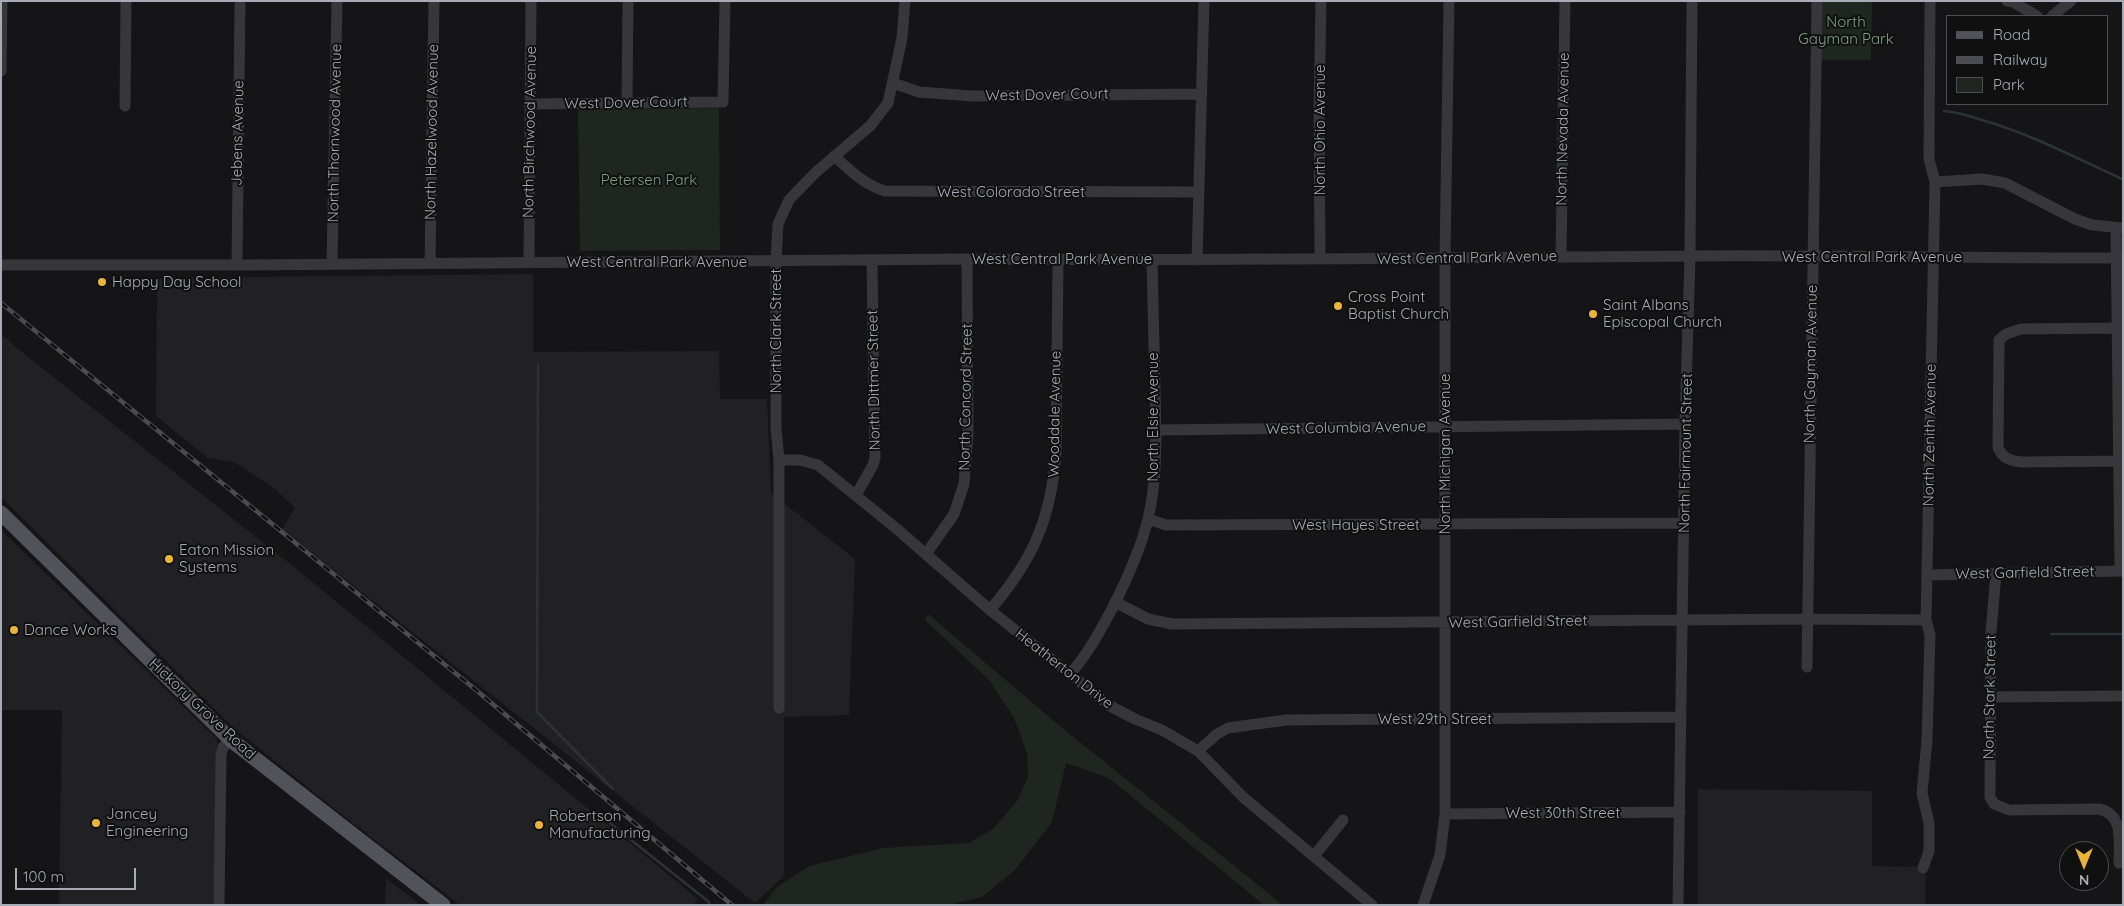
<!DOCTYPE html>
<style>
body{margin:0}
#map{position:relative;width:2124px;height:906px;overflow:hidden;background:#151416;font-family:Quicksand,sans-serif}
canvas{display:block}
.frame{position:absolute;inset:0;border:2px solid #a7abb6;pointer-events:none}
.legend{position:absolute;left:1946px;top:15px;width:162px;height:90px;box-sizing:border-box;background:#101011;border:1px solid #4c4e53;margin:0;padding:6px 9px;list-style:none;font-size:15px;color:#a7abb6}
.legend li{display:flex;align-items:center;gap:10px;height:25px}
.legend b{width:25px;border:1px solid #4c4e53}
.north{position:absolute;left:2059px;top:841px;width:50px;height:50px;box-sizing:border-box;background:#101011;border:1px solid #4c4e53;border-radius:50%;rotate:180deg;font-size:14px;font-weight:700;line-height:20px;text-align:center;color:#a7abb6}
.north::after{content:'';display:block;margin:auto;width:18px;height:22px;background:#eab438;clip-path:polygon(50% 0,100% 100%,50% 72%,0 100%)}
.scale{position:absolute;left:15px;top:868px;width:121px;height:22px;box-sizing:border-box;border:2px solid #a7abb6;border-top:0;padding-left:6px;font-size:15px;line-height:18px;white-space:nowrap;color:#a7abb6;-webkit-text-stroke:4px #101011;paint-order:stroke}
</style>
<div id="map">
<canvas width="2124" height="906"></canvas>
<div class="frame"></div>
<ul class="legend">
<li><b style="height:6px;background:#52535a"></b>Road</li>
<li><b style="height:6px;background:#4b4c52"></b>Railway</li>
<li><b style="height:14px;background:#1f2620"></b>Park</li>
</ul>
<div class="north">N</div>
<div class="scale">100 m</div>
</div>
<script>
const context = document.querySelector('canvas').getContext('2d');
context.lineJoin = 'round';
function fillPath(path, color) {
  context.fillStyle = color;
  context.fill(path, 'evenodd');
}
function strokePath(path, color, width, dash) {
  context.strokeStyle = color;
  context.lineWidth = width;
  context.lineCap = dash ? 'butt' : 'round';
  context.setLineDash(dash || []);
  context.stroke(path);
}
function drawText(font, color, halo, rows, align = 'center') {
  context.font = font + ' Quicksand,sans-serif';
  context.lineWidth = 4;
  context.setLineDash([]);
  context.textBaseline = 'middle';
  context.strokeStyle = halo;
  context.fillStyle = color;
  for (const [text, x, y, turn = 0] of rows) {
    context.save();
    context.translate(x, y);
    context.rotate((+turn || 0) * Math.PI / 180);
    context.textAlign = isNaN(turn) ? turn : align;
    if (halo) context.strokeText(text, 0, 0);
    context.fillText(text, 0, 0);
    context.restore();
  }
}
fillPath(new Path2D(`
 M533 274V352L719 351 720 399H767L771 493 855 559 849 715 784 717V876L755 903 282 529 295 508 274 488 234 462 208 458 156 416 157 278Z
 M1 334 18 349 299 571 698 899 693 905H460L336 810 235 729 1 497Z
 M1 530 217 739 215 905H59L62 710H1Z
 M1698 789 1872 791V866L1918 867 1926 875 1925 905H1698Z
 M386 878 421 905H385Z`), '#212123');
fillPath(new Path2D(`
 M1822 1H1872L1871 60H1820Z
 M719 108 720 250 580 251 578 110Z
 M928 614 1061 727 1283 905H1264L1109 778 1066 763 1052 822 1015 870 982 897 948 905H763L777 887 809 866 883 848 969 843 993 829 1017 801 1028 777 1027 753 1014 718 989 680 925 620Z`), '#1f2620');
strokePath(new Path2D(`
 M1944 111C1957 112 1970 116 1982 120 2031 134 2076 158 2122 179
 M538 365 537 712 613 789
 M2051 634H2123
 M596 812 709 902V905`), '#2b333a', 2.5);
strokePath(new Path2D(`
 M2007 1 2013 2 2037 16
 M2052 16 2071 1
 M1 71 2 1
 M893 83 919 92 972 96 1202 94
 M529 104 723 102 725 1
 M627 104 628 1
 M125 106 126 1
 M834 156C850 170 864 185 885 191L1199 192
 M1935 182 1982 179 2005 183 2075 219 2092 225 2123 228
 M2116 228 2120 571
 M1561 257 1565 1
 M1320 259 1319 109 1321 1
 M1197 260 1204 1
 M529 262 531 1
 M430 263 434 1
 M332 264 337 1
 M1 265H244L967 259C1207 261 1447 258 1687 256 1832 255 1978 258 2123 258
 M237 265 240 1
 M2117 328 2021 329 2006 334 1999 340 1998 447C2002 458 2010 461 2022 462L2123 461
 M1156 430 1685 424
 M779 460H800L818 465 897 529 990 610 1110 706 1135 719 1162 730 1198 751 1243 797 1372 905
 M856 495 873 465 875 458 872 261
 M1148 519 1166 525 1685 523
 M926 554 954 514 964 484 968 434 967 259
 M1996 573 1991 632 1990 797 1994 804 2009 810 2099 809C2124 814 2119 842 2119 863
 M1927 575 2123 571
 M1115 602 1148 619 1172 624 1807 619 1926 620
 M990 610C1033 560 1051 519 1056 453L1058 261
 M1807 667 1817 1
 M1070 674C1088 654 1100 631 1113 607 1127 579 1141 549 1148 519 1158 477 1156 432 1155 390 1154 347 1153 303 1152 260
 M1991 697 2121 696
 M779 708V460L776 428V261L778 224 789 200 815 173 870 126 888 103 902 38 905 1
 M1198 751 1217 734 1228 728 1286 720 1681 717
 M1445 814 1680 812
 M1314 856 1343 820
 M1923 868 1929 851V823L1922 793 1927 740 1930 635 1926 620 1935 182 1929 159 1930 1
 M219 905 221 755 223 747 231 740
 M1423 905 1440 855 1445 814V257L1449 1
 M1678 905 1685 424 1690 256 1692 1`), '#36363b', 11);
strokePath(new Path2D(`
 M1 513 231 740 443 905`), '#52535a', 15);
const rail = new Path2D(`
 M1 303 476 690 732 905`);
strokePath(rail, '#4b4c52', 4.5);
strokePath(rail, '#101011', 2.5, [8]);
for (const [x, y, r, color] of [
 [102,282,5,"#eab438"],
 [1338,306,5,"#eab438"],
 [1593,314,5,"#eab438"],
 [169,559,5,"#eab438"],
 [14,630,5,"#eab438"],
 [96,823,5,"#eab438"],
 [539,825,5,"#eab438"]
]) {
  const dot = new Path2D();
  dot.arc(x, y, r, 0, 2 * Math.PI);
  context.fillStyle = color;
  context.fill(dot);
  strokePath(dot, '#101011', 2);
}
drawText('15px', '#7ea082', '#101011', [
 ["North",1846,22],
 ["Gayman Park",1846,39],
 ["Petersen Park",649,180]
]);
drawText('15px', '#a7abb6', '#101011', [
 ["West Dover Court",1047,95,-1],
 ["West Dover Court",626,103,-1],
 ["North Nevada Avenue",1563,129,-89],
 ["North Ohio Avenue",1320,130,-90],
 ["North Hazelwood Avenue",432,132,-89],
 ["North Birchwood Avenue",530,132,-89],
 ["Jebens Avenue",238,133,-89],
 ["North Thornwood Avenue",335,133,-89],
 ["West Colorado Street",1011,192],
 ["West Central Park Avenue",1872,257],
 ["West Central Park Avenue",1467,258,-1],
 ["West Central Park Avenue",1062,259],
 ["West Central Park Avenue",657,262],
 ["North Clark Street",776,331,-90],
 ["North Gayman Avenue",1811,364,-89],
 ["North Dittmer Street",874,380,-91],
 ["North Concord Street",966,397,-89],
 ["Wooddale Avenue",1055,414,-89],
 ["North Elsie Avenue",1153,417,-90],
 ["West Columbia Avenue",1346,428,-1],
 ["North Zenith Avenue",1930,435,-89],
 ["North Fairmount Street",1686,453,-89],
 ["North Michigan Avenue",1445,454,-90],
 ["West Hayes Street",1356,525],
 ["West Garfield Street",2025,573,-1],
 ["West Garfield Street",1518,622,-1],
 ["Heatherton Drive",1064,669,38],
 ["North Stark Street",1990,697,-89],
 ["Hickory Grove Road",202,709,43],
 ["West 29th Street",1435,719],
 ["West 30th Street",1563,813]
]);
drawText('15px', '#a7abb6', '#101011', [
 ["Happy Day School",112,282],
 ["Cross Point",1348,297],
 ["Baptist Church",1348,314],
 ["Saint Albans",1603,305],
 ["Episcopal Church",1603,322],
 ["Eaton Mission",179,550],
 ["Systems",179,567],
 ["Dance Works",24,630],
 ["Jancey",106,814],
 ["Engineering",106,831],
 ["Robertson",549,816],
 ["Manufacturing",549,833]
], 'left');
</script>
